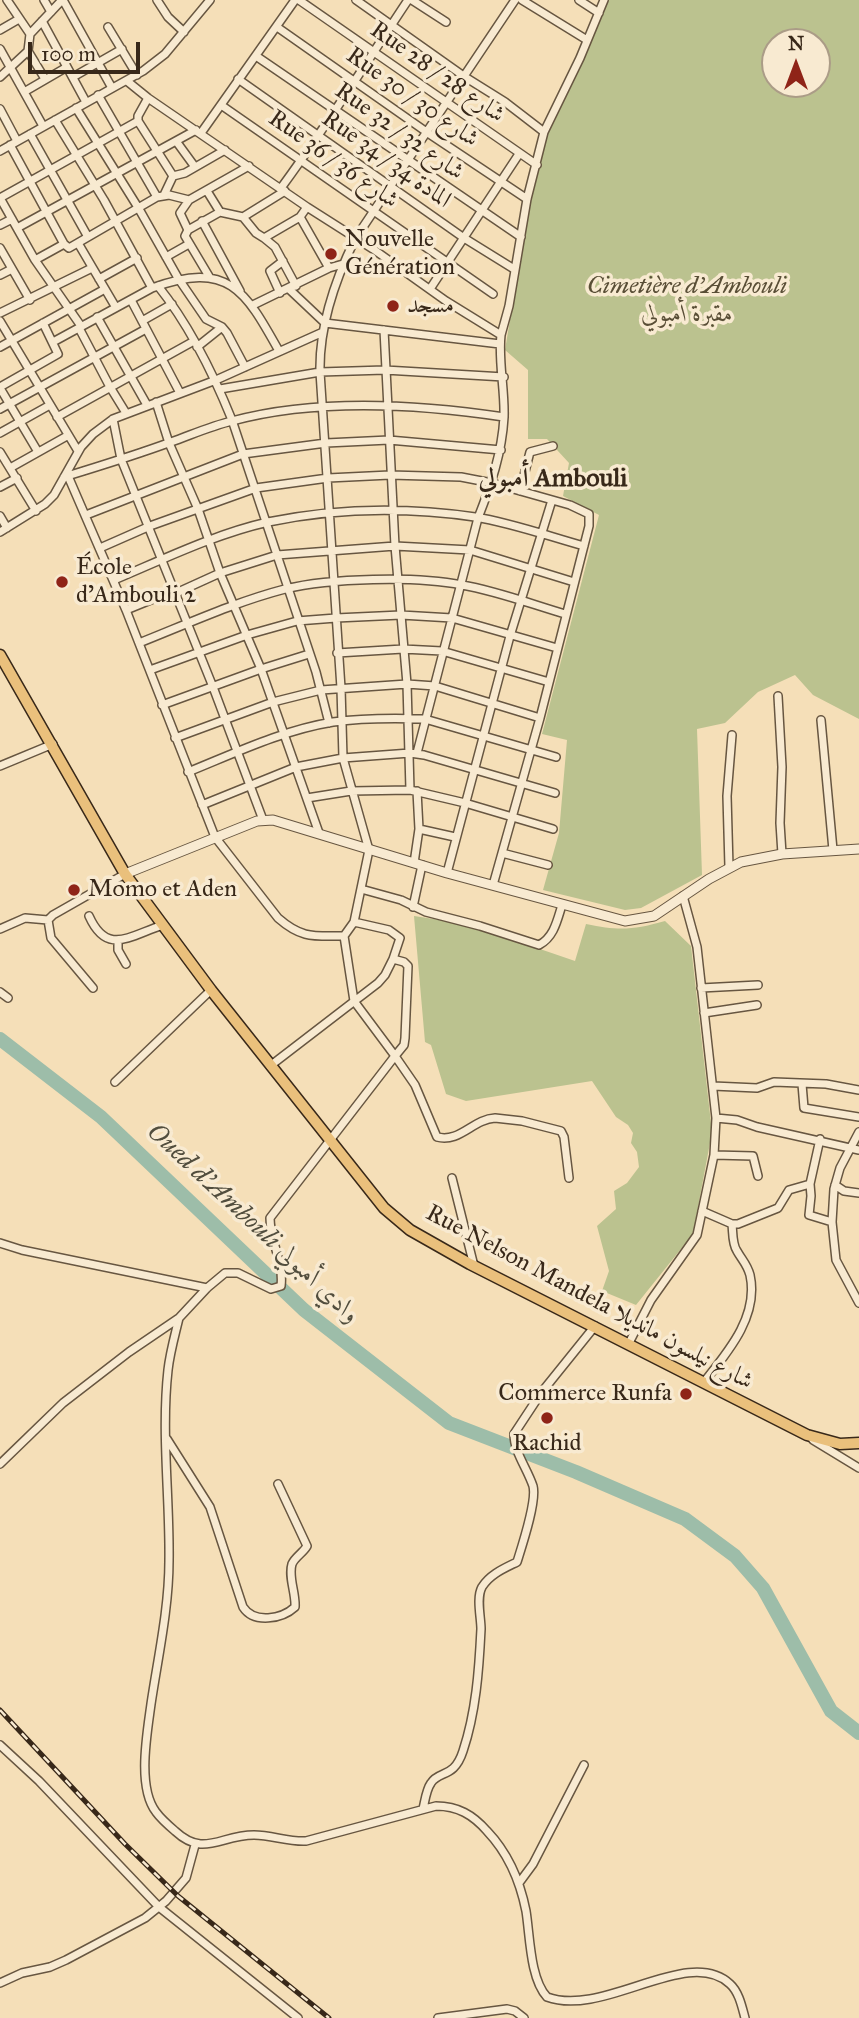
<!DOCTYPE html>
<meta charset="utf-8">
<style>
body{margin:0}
#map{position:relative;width:859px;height:2018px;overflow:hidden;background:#f5dfb8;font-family:"IM FELL Great Primer",serif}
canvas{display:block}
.north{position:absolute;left:761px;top:28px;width:70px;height:70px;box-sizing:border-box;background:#f8ead1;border:2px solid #ab9c87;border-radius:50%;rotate:0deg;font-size:19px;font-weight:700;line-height:28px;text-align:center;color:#382819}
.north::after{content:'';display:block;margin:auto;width:24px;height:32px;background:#8f2418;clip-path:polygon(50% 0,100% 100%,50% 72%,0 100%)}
.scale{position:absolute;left:28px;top:42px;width:112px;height:32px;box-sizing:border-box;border:4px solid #382819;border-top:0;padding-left:9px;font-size:21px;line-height:24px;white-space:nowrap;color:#382819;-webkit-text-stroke:5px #f8ead1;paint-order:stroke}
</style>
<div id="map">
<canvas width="859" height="2018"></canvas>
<div class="north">N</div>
<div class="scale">100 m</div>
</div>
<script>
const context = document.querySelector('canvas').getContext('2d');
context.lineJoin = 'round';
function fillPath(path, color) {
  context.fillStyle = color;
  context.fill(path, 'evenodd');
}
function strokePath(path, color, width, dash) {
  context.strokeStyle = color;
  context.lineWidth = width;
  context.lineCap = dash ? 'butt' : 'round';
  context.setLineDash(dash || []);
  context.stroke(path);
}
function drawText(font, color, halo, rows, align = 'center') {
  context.font = font + ' "IM FELL Great Primer",Amiri,serif';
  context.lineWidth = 7;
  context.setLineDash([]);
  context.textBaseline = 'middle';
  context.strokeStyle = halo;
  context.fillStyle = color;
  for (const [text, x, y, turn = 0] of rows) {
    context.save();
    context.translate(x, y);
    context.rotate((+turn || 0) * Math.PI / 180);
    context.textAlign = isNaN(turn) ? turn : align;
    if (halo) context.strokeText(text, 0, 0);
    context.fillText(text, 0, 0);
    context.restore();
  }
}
fillPath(new Path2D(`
 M605 0H859V719L813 695 795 675 758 692 725 723 697 729 702 875 641 908 625 910 543 890 559 833 567 740 542 734 599 515 563 496 569 463 547 439H528V370L505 350 530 198 543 144ZM775 42H817V84H775Z
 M414 916 467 924 575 961 586 924C619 931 633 930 665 921L691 946 712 1132 693 1234 636 1305 602 1291 609 1271 597 1226 616 1209 614 1191 627 1183 639 1167 637 1152 631 1143 633 1133 628 1125 616 1117 592 1081 466 1101 446 1094 431 1045 425 1042Z`), '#bbc28f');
strokePath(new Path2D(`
 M0 1039 101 1117 304 1310 449 1423 576 1472 685 1519 735 1556 763 1588 831 1711 859 1733`), '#9dbda9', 14);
const minor = new Path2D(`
 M7 0 30 34
 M44 0 51 12
 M63 0 112 88
 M157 0 168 17 184 32
 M299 0 537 165
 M356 0 465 77 505 102 544 132
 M412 0 446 22
 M522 0 587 40
 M579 0 599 13
 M42 21 86 102
 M108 27 137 75
 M277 27 428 133 527 199
 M0 30 19 19
 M0 49 43 126
 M28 51 45 79
 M256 56 521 237
 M0 77 28 51 30 34 62 0
 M73 77 122 49
 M238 79 464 238 514 269
 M127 81 148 98 307 207 373 249 446 301 501 335C498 360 505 390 504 417 502 453 491 485 478 518L417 753
 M24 92 67 67
 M98 95 157 197
 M148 98 138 116V121L173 176 185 173 225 150
 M221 105 493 294
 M76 108 139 209 178 278 206 319 222 327 227 333 245 367
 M0 109 17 141
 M55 120 104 200 152 288C228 260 245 290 279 351
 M201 133 295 0
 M30 134 88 237
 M176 141 195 167
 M10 145 64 244 69 248 157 197 169 195 189 200 249 166
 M0 151 143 71 165 54 210 0
 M281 188C326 127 366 63 408 0
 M207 191 220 212
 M164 195 173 176
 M243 217 285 191
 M300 217 329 268
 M202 221 240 291
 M0 225 12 219
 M17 228 196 130
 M188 230 180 213 189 200
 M264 238 275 247 296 286
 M78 243 115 306
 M0 248 30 300
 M166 257 189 244
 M35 260 64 244
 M0 275 12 269
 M210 278 185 236 188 230 220 212 243 217 256 233 264 238 300 217 307 207
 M99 279 137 258
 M158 286C190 326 213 373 232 420L316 672 329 723
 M289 289 325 323 500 344
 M430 289 519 154
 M280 293 270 271 283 261
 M131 300 180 393
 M253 305 329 268 343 264
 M0 313 92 268
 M97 317 147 405
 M0 321 78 451
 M142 321 172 304
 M81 326 35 260 0 198 138 121
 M79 328 110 387 126 413
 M384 330 395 546 407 684 410 790
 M501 335 509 306 527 199 544 132 580 58 604 0
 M53 342 152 288
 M0 347 105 289
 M197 347 222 327
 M0 387 58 354 43 323
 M0 388 38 452
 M220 389 320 372 385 370 504 377
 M156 402 169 443 198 509 220 573 261 669 319 833
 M0 409 146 329
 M57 417 194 341
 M113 419 121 459 213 687 263 820
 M0 433 50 405
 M0 452 36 511
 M10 468 67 436
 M68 476 126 610 215 837 278 918C302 939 314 936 344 936L354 922 369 850 343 758 341 688 320 372C319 326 335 280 355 239L515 0
 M64 477C100 466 136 455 171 442 191 435 211 426 232 421 317 398 418 404 504 417
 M0 487 17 478
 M520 491 530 452 553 446
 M86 515 243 454 326 443 389 440 501 450
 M0 516 7 528
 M0 532 45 504 54 495 81 447 93 434 113 419 216 380 323 332
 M100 548 150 526 256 488 328 478 390 475 461 477 492 483 570 505 589 514V526L540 718 493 885
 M114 580C164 559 215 534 268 522 336 508 407 507 475 517 512 523 548 536 584 546
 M176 593 220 573 277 555 395 546 470 550 574 582
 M126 610 175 590
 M139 643C187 624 235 602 285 589 330 578 416 576 462 585 497 591 531 604 565 614
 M337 653 403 649 442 651 549 682
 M150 670 247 635 297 621 336 618 401 615 452 618 557 648
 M778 696 782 767 780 823 782 854
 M162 705 261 669 309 654
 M821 720 833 850
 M175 738 273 702 321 690 407 684 435 686 540 718
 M0 766 53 744
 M188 772C235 753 283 730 333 722 362 718 395 718 425 719L556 757
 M307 798 351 791 410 790 465 803 553 829
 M202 805 296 767 343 758 410 753 424 755 555 793
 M419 829 455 837
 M502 853 548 865
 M414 863 419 829 417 791
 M729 867 727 796 732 735
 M447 873 510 636 552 500
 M361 889 401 900 426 912 480 926 539 945C554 937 557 921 562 905
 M413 907 422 865
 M89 916C107 956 129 936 163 925
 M0 929 25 918 48 920
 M118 941V950L126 964
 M393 959 404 962 408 966 405 1038 404 1045 395 1056 415 1085 437 1137C460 1143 473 1119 495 1118L522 1121 561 1131 564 1137 569 1178
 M93 988 51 938 48 920 53 915 125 874
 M701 988 758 985
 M0 992 8 998
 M704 1013 757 1005
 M270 1066 378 983 385 975 393 959 400 938 389 930 354 922
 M115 1082 211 990
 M802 1084 804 1108 859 1117
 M713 1086 757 1088 774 1082 826 1084 859 1090
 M716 1118 737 1120 757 1127 859 1150
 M859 1132 840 1168 834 1189 832 1222 836 1260 859 1303
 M714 1155 753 1156 758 1176
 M452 1178 474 1266
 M810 1184 811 1196 809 1215 832 1222
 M835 1185 844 1191 859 1193
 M702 1211 732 1224H738L778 1208 789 1190 810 1184 820 1139
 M0 1243 22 1250 207 1288
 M179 1318C175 1335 170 1352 168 1370 161 1433 170 1498 169 1561 169 1608 158 1657 151 1704 147 1734 137 1787 156 1812 161 1819 168 1825 175 1831 204 1858 220 1835 254 1835 272 1835 288 1842 306 1841L436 1806C458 1806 473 1815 487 1831 508 1853 520 1881 526 1911 530 1936 530 1979 547 1997 604 2018 688 1945 730 1984 739 1992 742 2007 745 2018
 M629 1343 651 1300 697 1235 714 1155 716 1118 697 947 683 896
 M704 1382C728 1352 759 1316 750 1275 747 1264 742 1260 737 1251 732 1244 733 1232 732 1224
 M167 1439 210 1507 243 1607C254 1624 282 1619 295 1607 296 1593 288 1577 292 1564 295 1557 303 1553 307 1546L278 1484
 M813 1440 859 1468
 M0 1464 63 1403 129 1352 179 1318 207 1288 225 1273H238L271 1289 281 1286C284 1263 270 1241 270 1218L395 1056 354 1001 344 936
 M0 1745 39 1781 159 1907 298 2018
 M423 1809C425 1801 426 1790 431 1783 439 1770 454 1779 463 1751 476 1712 479 1670 481 1629 481 1617 476 1598 482 1587 490 1574 505 1568 517 1562 522 1546 537 1501 533 1486 527 1468 514 1452 514 1434L541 1393 595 1326
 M519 1883 533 1864 584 1765
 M0 1983 22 1973 50 1967 66 1960 145 1918 166 1901 186 1878 195 1845
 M438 2018 507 2009 515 2011 524 2018`);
const tertiary = new Path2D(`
 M125 874 257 821 273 820 447 873 625 921 654 916 709 879 741 862 782 854 859 849`);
const primary = new Path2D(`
 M0 655 125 874 211 990 384 1208 410 1230 470 1264 807 1435 840 1444 859 1443`);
strokePath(minor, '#675641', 10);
strokePath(tertiary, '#675641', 11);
strokePath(primary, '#382819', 13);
strokePath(minor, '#f8ead1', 7);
strokePath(tertiary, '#f8ead1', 9);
strokePath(primary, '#eac07c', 10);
const rail = new Path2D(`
 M0 1710 125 1844 178 1896 329 2018`);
strokePath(rail, '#382819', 5);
strokePath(rail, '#f8ead1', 2.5, [8]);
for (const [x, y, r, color] of [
 [331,254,7,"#8f2418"],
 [393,306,7,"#8f2418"],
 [62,582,7,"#8f2418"],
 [74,890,7,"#8f2418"],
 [686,1394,7,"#8f2418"],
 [547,1418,7,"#8f2418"]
]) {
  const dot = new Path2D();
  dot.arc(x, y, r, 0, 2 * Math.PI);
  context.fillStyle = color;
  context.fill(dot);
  strokePath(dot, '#f8ead1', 2.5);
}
drawText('24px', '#382819', '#f8ead1', [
 ["Rue 28 / شارع 28",437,73,35],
 ["Rue 30 / شارع 30",412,98,35],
 ["Rue 32 / شارع 32",399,132,35],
 ["Rue 36 / شارع 36",333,160,35],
 ["Rue 34 / المادة 34",386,160,35],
 ["Rue Nelson Mandela شارع نيلسون مانديلا",589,1298,28]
]);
drawText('24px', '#382819', '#f8ead1', [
 ["Nouvelle",345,240],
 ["Génération",345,268],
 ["مسجد",407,306],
 ["École",76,568],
 ["d'Ambouli 2",76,596],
 ["Momo et Aden",88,890],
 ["Commerce Runfa",672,1394,"right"],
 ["Rachid",547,1444,"center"]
], 'left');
drawText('italic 24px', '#594e36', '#f8ead1', [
 ["Cimetière d'Ambouli",687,287],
 ["مقبرة أمبولي",687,315]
]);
drawText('bold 26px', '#382819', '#f8ead1', [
 ["أمبولي Ambouli",553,480]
]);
drawText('italic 26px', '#514d3d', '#f8ead1', [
 ["Oued d'Ambouli وادي أمبولي",253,1224,43]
]);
</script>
